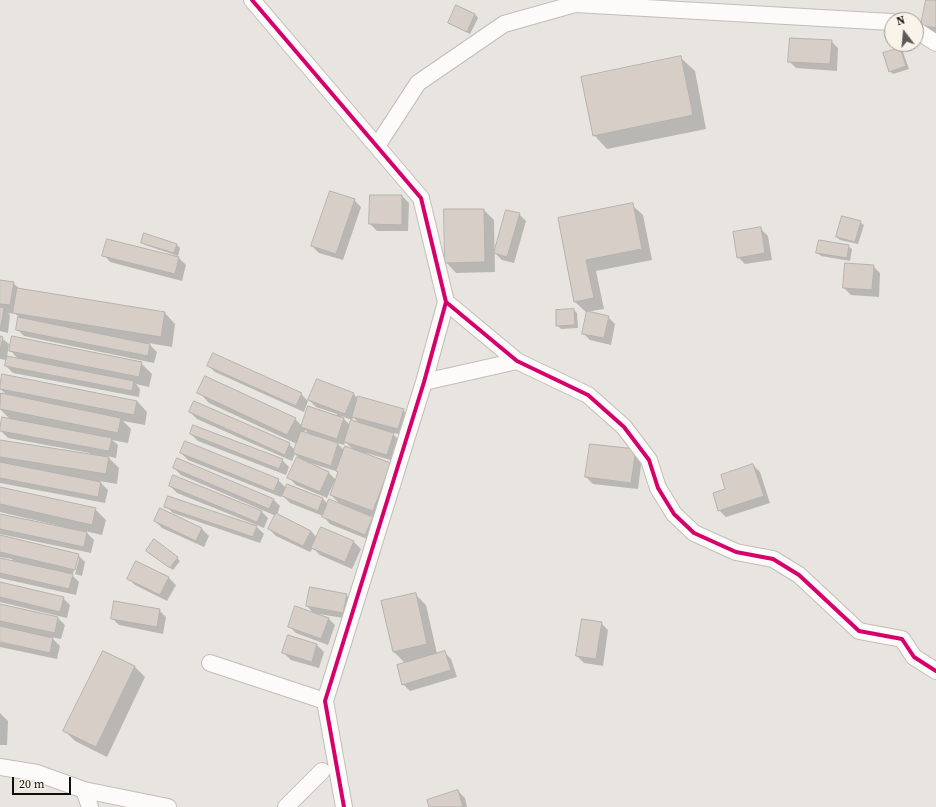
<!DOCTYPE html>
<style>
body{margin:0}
#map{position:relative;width:936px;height:807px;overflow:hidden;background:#e8e5e0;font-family:"Source Serif 4",serif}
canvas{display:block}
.north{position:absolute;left:884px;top:12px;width:40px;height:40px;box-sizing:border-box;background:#f9f3ea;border:1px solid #9c9891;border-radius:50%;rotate:344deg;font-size:11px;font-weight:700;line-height:16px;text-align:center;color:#110f0c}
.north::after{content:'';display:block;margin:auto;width:14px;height:18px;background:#5c5a56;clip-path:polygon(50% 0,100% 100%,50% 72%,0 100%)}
.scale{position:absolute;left:12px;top:777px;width:59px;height:18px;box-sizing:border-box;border:2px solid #110f0c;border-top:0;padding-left:5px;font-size:12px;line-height:14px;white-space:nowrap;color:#110f0c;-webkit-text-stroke:3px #f9f3ea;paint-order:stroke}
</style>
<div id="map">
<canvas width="936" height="807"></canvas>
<div class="north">N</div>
<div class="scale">20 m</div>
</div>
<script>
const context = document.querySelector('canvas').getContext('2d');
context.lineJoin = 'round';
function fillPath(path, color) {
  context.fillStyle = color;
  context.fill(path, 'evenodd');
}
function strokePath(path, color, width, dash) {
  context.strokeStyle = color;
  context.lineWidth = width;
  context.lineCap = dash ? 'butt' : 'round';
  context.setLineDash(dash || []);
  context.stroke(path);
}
fillPath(new Path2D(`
 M927 0H936V33L929 32 922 25Z
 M475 14 478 18 470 34 449 23Z
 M831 41 838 48 837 71 796 68 789 61Z
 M900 49 903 52 909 69 893 74 890 71Z
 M681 58 695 71 706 129 607 149 594 135Z
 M402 196 409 203 408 231H377L370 224Z
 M354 200 361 207 343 260 319 253 312 246Z
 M632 205 643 215 652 260 596 271 604 309 586 312 575 302 559 219Z
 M484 210 494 220 495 272 456 273 446 262Z
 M519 214 526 221 514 263 502 260 495 253Z
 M860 222 864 225 858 244 840 240 837 237Z
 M761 229 768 236 772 260 745 264 738 257Z
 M145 235 177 245 180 248 178 256 145 245 142 242Z
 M108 240 179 258 186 265 182 281 110 262 104 255Z
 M848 246 852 249 850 261 821 256 817 253Z
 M873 266 880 273 879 297 851 295 844 288Z
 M0 281 13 283 20 289 165 313 175 324 172 347 148 343 157 352 154 363 24 336 17 329 19 318 16 314 8 313 10 315 8 333 0 331Z
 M574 310 577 313 578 328 561 329 557 325Z
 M608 317 615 324 611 345 590 340 583 333Z
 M0 337 9 344 7 357 19 360 10 350 141 363 152 374 149 387 136 384 140 389 139 397 13 373 6 366 7 360 0 359Z
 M208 365 301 394 308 401 304 412 215 372Z
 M2 375 137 401 147 412 145 425 123 421 131 429 128 443 112 440 118 445 116 458 107 456 119 468 117 484 99 481 108 490 105 503 0 483V463L2 464 0 462V441L90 455V453L8 438 1 431 11 420 0 409 1 394 7 395 0 389Z
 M199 392 295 419 302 426 336 416 337 414 316 407 309 400 353 393 358 399 403 410 410 417 405 436 391 432 400 441 394 461 366 453 365 454 391 463 384 520 369 515 379 525 372 541 330 524 323 516 290 503 282 495 281 497 188 460 181 453 278 480 286 488 288 485 323 499 328 504 342 506 331 495 335 483 334 482 327 498 296 485 289 478 302 461 295 454 292 461 197 419 190 412 289 444 295 450 297 444 209 403ZM341 416 352 420 350 425ZM353 417 360 424 352 421ZM305 430 310 435 304 433ZM345 442 354 450H344L337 443 344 445ZM310 463 339 472 336 480 328 472 310 464Z
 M191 434 282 460 289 467 286 475 198 441Z
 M635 450 642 457 638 489 593 484 586 477Z
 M753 465 760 472 770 503 726 517 719 510 726 489Z
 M174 468 273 499 280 506 277 515 311 531 317 538 321 528 354 542 361 549 352 569 320 555 313 548 310 552 276 536 269 529 276 516 181 475Z
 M170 486 261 511 268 518 264 528 177 493Z
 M0 488 95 509 106 520 102 535 85 531 94 540 91 553 0 534V515L64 529V527L0 512Z
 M166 506 254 526V524L264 534 260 543 173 513Z
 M161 510 202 529 209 536 204 547 162 528 155 521Z
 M0 537 78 555 85 562 82 576 75 574 79 559H77L73 574 70 573 79 582 76 595 0 578V559L12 561V559L0 557Z
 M150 554 177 558 180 561 173 570Z
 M137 562 169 578 176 585 167 601 135 585 128 578Z
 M0 583 63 598 70 605 67 618 0 602Z
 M415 594 426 605 437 654 444 652 451 659 457 677 410 691 403 684 406 664 394 652Z
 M346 595 353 602 350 619 319 614 328 618 335 625 328 645 296 633 289 626 314 614 307 606Z
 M0 605 58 618 65 625 61 639 51 637 60 646 57 659 0 647Z
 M159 610 166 617 163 634 119 625 112 618Z
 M601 623 608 630 603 666 584 663 577 656Z
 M289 637 317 645 324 652 319 668 291 660 284 653Z
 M103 652 135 667 145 677 107 757 75 741 65 731Z
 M0 713 8 721 7 745H0Z
 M458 791 465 798 467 807H430Z`), '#0003');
const building = new Path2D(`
 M926 0H936V28L921 25Z
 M456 5 475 14 467 32 448 23Z
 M790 38 832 40 830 64 788 62Z
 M900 48 906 66 889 72 883 53Z
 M681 56 693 115 593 136 581 77Z
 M330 191 355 199 336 254 311 246Z
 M370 195H402V225L369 224Z
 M633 203 642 249 586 260 594 298 574 302 558 218Z
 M444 209H484L485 262 445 263Z
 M506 210 520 213 507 257 494 253Z
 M842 216 861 221 855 242 836 237Z
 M761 227 765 253 737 258 733 232Z
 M144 233 177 244 174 253 141 243Z
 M107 239 179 257 175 274 102 256Z
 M819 240 849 245 847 258 816 253Z
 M845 263 874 265 872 290 843 288Z
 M0 280 14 282 10 305 0 304Z
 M17 288 165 312 161 337 13 313Z
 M0 307 4 308 1 326H0Z
 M574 309 575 325 556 326V310Z
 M587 311 609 316 604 338 582 334Z
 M18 317 150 344 148 356 16 330Z
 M0 336 3 337 0 351Z
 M12 336 142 362 139 377 9 351Z
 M213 353 302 393 296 406 207 366Z
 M7 356 134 381 132 391 5 366Z
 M2 374 137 401 134 415 0 389Z
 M205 376 296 418 287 435 197 393Z
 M317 379 354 393 345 414 308 400Z
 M1 393 121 418 118 433 0 409Z
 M358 396 404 409 398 429 352 417Z
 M194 401 290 443 285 455 189 412Z
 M308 406 344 418 337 439 301 427Z
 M2 417 112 438 109 451 0 431Z
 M351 420 394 433 387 455 344 442Z
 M193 425 283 459 279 469 190 434Z
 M301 431 338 443 331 466 293 453Z
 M0 440 109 457 106 474 0 457Z
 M185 441 279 479 274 491 180 453Z
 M590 444 636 449 631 483 585 477Z
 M345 446 391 463 373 511 330 495 338 472 336 471Z
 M297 457 329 472 320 492 287 478Z
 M177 458 274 499 269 509 173 468Z
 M0 462 101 482 98 497 0 478Z
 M753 464 764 496 718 511 713 493 725 489 721 475Z
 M173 475 262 511 257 522 169 486Z
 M287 484 323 498 318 511 282 496Z
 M0 487 96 508 92 525 0 504Z
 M168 496 257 526 253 537 164 507Z
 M329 499 373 517 365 535 322 517Z
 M160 508 202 528 196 541 154 521Z
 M276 513 311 531 303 546 268 529Z
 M0 514 87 532 84 547 0 529Z
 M321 527 354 541 345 562 311 548Z
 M0 535 79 554 75 570 0 552Z
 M154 539 178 557 170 568 146 551Z
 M0 558 73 574 69 589 0 573Z
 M136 561 169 577 160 595 127 579Z
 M0 582 64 597 60 612 0 597Z
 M310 587 347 594 343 613 306 606Z
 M416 593 427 644 393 652 381 601Z
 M114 601 160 609 157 627 111 619Z
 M0 604 58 617 55 633 0 621Z
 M295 606 329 618 321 639 288 627Z
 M582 619 602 622 596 659 576 656Z
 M0 626 53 638 50 653 0 642Z
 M288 635 317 644 312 662 282 653Z
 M103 651 135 666 96 747 63 731Z
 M445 651 451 670 402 685 397 665Z
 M458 790 463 807H429L427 800Z`);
fillPath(building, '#d7cec7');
strokePath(building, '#b5b2ae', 1);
const minor = new Path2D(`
 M252 0 421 198 446 302 424 382 325 701 344 807
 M916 30 936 43
 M377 146 418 83 504 24 575 4 892 22
 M446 302 517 361 588 395 624 427 649 460 658 488 674 514 694 533 736 552 773 559 799 575 859 631 902 639 914 657 936 671
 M424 382 517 361
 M210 663 325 701
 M0 767 37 773 84 790 90 807
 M84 790 168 807
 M286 807 322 771`);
strokePath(minor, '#c0bebb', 18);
strokePath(minor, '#fcfbfa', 16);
strokePath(new Path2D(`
 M252 0 421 198 446 302 424 382 325 701 344 807
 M446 302 517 361 588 395 624 427 649 460 658 488 674 514 694 533 736 552 773 559 799 575 859 631 902 639 914 657 936 671`), '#d6006c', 4);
</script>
